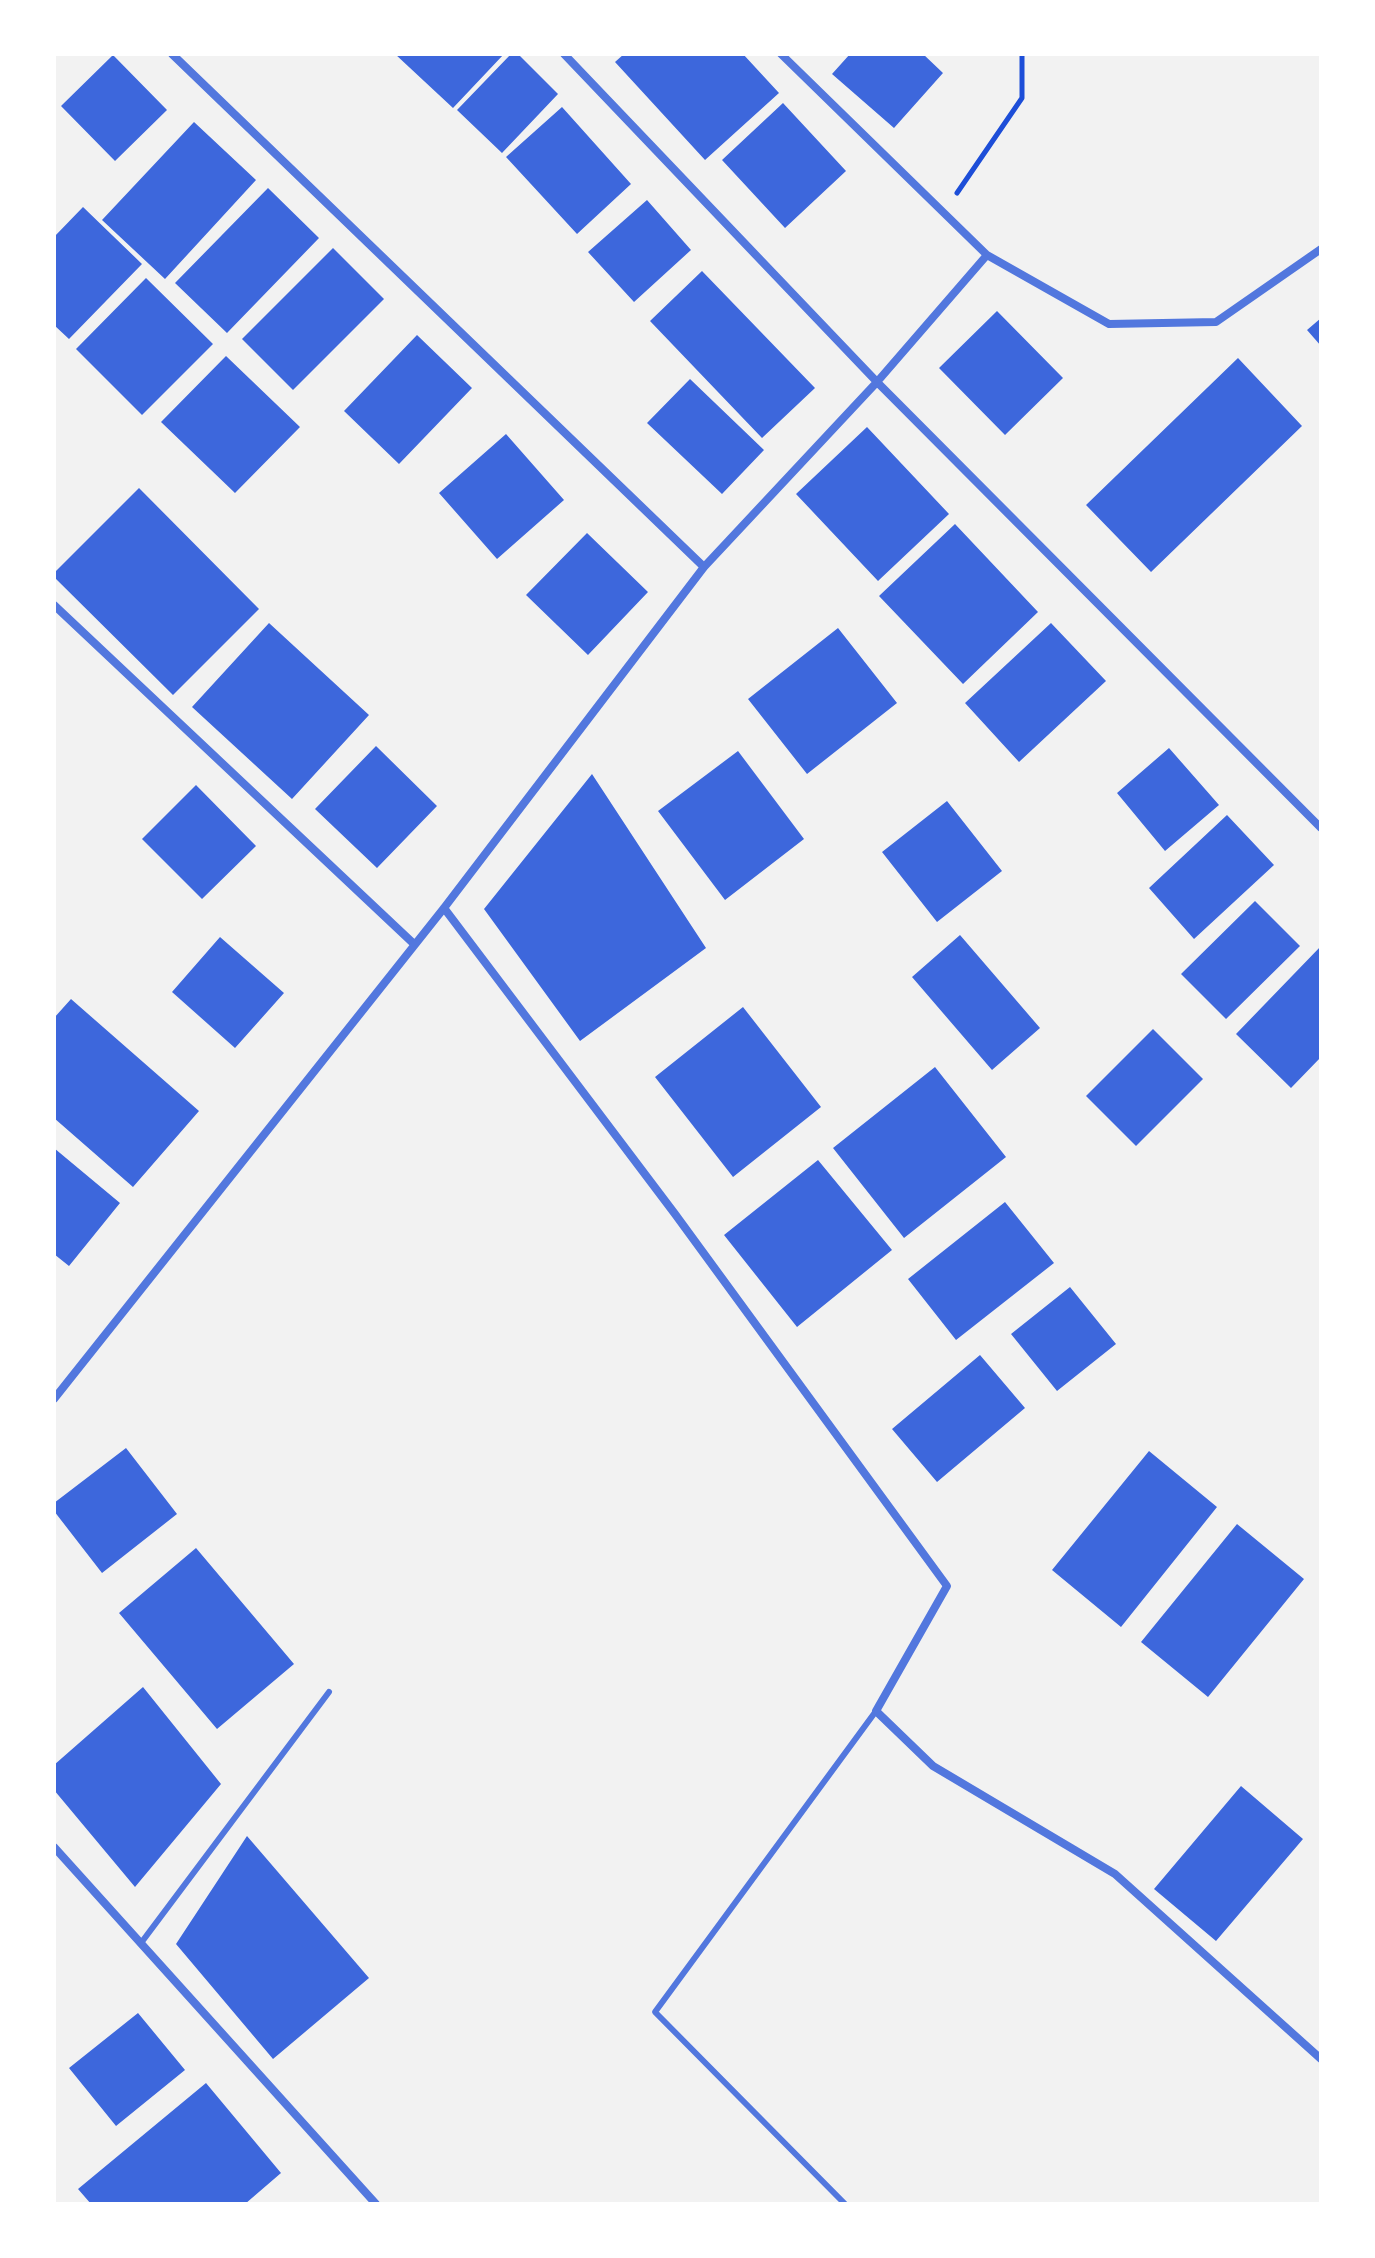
<!DOCTYPE html>
<style>
body{margin:0}
#map{position:relative;width:1375px;height:2258px;overflow:hidden;background:#f2f2f2;font-family:Jost,sans-serif}
canvas{display:block}
.frame{position:absolute;inset:0;border:56px solid #fff;pointer-events:none}
</style>
<div id="map">
<canvas width="1375" height="2258"></canvas>
<div class="frame"></div>
</div>
<script>
const context = document.querySelector('canvas').getContext('2d');
context.lineJoin = 'round';
function fillPath(path, color) {
  context.fillStyle = color;
  context.fill(path, 'evenodd');
}
function strokePath(path, color, width, dash) {
  context.strokeStyle = color;
  context.lineWidth = width;
  context.lineCap = dash ? 'butt' : 'round';
  context.setLineDash(dash || []);
  context.stroke(path);
}
fillPath(new Path2D(`
 M395 54H504L453 108Z
 M511 54H518L558 94 502 153 457 110Z
 M624 54H743L779 93 705 160 615 62Z
 M850 54H923L943 73 894 128 832 74Z
 M113 55 167 110 115 161 61 106Z
 M783 103 846 171 785 228 722 160Z
 M562 107 631 184 577 234 506 157Z
 M194 122 256 180 165 279 102 220Z
 M268 188 319 238 227 333 175 283Z
 M647 200 691 250 634 302 588 252Z
 M83 207 142 264 69 339 54 325V237Z
 M333 248 384 299 293 390 242 339Z
 M702 271 815 388 762 438 650 321Z
 M146 278 213 344 142 415 76 349Z
 M997 311 1063 378 1005 435 939 368Z
 M1321 318V346L1307 330Z
 M417 335 472 388 399 464 344 411Z
 M226 356 300 427 235 493 161 422Z
 M1238 358 1302 426 1151 572 1086 505Z
 M690 379 764 450 722 494 647 423Z
 M867 427 949 514 878 581 796 494Z
 M506 434 564 500 497 559 439 493Z
 M139 488 259 609 173 695 54 577V573Z
 M955 524 1038 612 963 684 879 596Z
 M587 533 648 592 588 655 526 595Z
 M269 623 369 715 292 799 192 707Z
 M1051 623 1106 681 1019 762 965 703Z
 M838 628 897 703 807 774 748 699Z
 M376 746 437 806 377 868 315 809Z
 M1169 748 1219 805 1165 851 1117 793Z
 M738 751 804 839 725 900 658 811Z
 M592 774 706 948 580 1041 484 909Z
 M196 785 256 846 202 899 142 839Z
 M947 801 1002 871 937 922 882 852Z
 M1227 815 1274 865 1194 939 1149 888Z
 M1255 901 1300 946 1226 1019 1181 974Z
 M960 935 1040 1028 992 1070 912 977Z
 M220 937 284 993 235 1048 172 992Z
 M1321 946V1057L1291 1088 1236 1034Z
 M71 999 199 1111 133 1187 54 1118V1018Z
 M743 1007 821 1107 733 1177 655 1077Z
 M1153 1029 1203 1079 1136 1146 1086 1096Z
 M935 1067 1006 1157 904 1238 833 1148Z
 M54 1148 120 1203 69 1266 54 1254Z
 M818 1160 892 1250 797 1327 724 1235Z
 M1005 1202 1054 1263 956 1340 908 1279Z
 M1070 1287 1116 1344 1057 1391 1011 1334Z
 M980 1355 1025 1408 937 1482 892 1429Z
 M126 1448 177 1514 102 1573 54 1511V1503Z
 M1149 1451 1217 1507 1121 1627 1052 1570Z
 M1237 1524 1304 1579 1208 1697 1141 1642Z
 M196 1548 294 1664 217 1729 119 1613Z
 M143 1687 221 1784 135 1887 54 1790V1765Z
 M1241 1786 1303 1839 1216 1941 1154 1889Z
 M247 1836 369 1978 273 2059 176 1944Z
 M138 2013 185 2070 116 2126 69 2068Z
 M206 2083 281 2173 245 2204H91L78 2189Z`), '#3d67dc');
strokePath(new Path2D(`
 M957 193 1022 98V54`), '#1d4ed8', 5);
strokePath(new Path2D(`
 M141 1943 329 1692
 M845 2204 655 2012 876 1711`), '#5277de', 6);
strokePath(new Path2D(`
 M172 54 704 567
 M564 54 877 382 1321 828
 M781 54 987 255 1109 324 1216 322 1321 249
 M54 605 414 944
 M444 908 675 1214 947 1586 876 1711 933 1766 1115 1874 1321 2059
 M54 1399 444 908 704 567 877 382 987 255
 M54 1847 376 2204`), '#5277de', 8);
</script>
